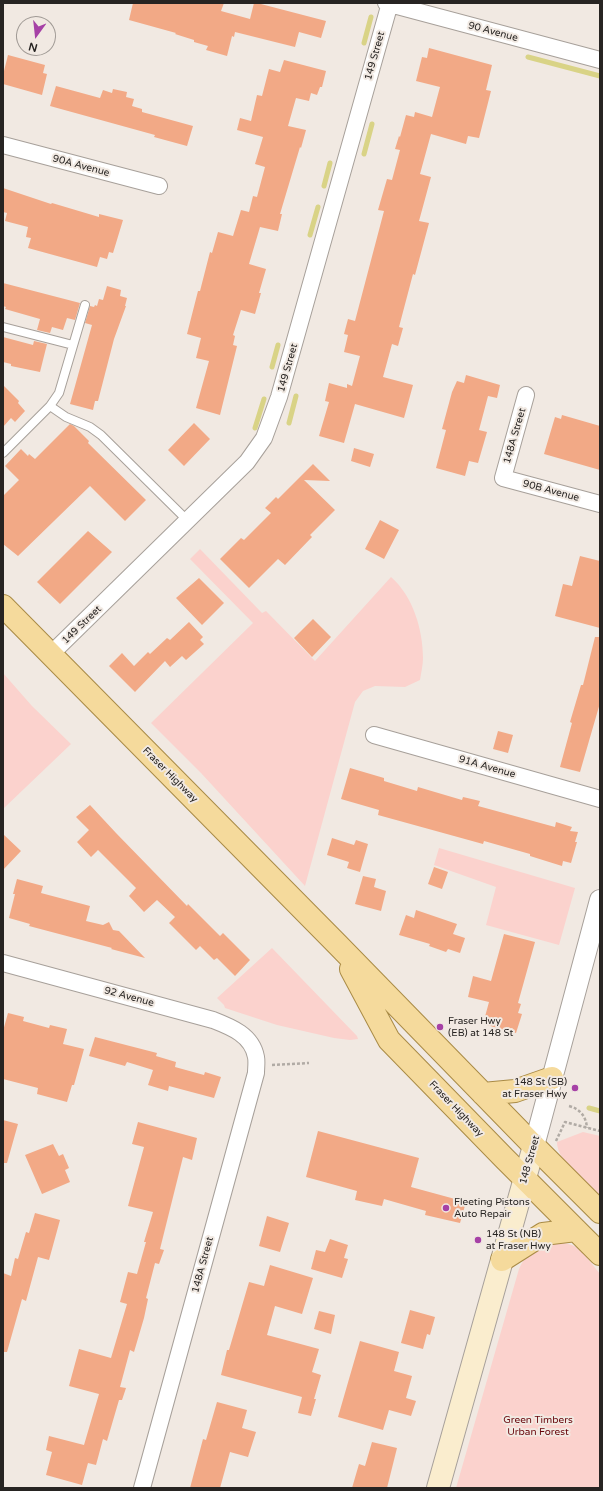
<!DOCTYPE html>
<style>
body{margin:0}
#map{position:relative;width:603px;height:1491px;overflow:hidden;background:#f1e9e2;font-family:"Varela Round",sans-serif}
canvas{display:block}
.frame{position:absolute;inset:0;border:4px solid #272422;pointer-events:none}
.north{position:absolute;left:16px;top:16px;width:40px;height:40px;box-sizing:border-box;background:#f1e9e2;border:1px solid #a09a95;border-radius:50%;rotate:195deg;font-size:11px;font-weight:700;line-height:16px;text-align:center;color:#272422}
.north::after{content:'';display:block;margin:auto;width:14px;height:18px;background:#a641a6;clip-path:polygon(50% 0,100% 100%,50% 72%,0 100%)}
</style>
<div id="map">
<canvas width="603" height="1491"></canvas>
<div class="frame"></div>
<div class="north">N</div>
</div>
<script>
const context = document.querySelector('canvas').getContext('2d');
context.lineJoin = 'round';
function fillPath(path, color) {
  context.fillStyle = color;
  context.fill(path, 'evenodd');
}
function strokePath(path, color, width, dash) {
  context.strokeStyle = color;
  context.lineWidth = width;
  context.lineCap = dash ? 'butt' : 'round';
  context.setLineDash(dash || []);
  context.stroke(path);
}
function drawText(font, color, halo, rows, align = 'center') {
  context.font = font + ' "Varela Round",sans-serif';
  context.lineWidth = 4;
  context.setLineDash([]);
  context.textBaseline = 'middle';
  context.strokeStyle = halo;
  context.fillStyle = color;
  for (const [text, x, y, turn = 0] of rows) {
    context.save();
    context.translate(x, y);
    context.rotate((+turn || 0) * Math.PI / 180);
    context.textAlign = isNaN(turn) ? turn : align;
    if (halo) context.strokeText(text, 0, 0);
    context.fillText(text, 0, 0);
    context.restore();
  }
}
fillPath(new Path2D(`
 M200 549 262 613 266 611 315 661 391 577C413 596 423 630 423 658 423 665 421 673 420 680L405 687 375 686 363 691 355 702 305 886 201 773 151 723 253 623 190 559Z
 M3 673 32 706 71 744 3 809Z
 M439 848 575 888 559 945 486 925 496 887 434 865Z
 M272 948 357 1036 358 1039 350 1040 334 1038 277 1025 225 1008 224 1005 217 998Z
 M583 1132 600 1136V1196C586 1183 557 1162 557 1142Z
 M545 1242C580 1242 579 1248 600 1274V1488H456L519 1269C525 1255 532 1251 545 1242Z`), '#fbd2cd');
strokePath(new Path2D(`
 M364 43 371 17
 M528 57 600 76
 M364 154 372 124
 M324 186 330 163
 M310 235 318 207
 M272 367 278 345
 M289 423 296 396
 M255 428 264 399
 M589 1108 600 1111`), '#d9d386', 5);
fillPath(new Path2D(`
 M133 3H224L221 11 250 19 254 3H257L326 21 321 38 299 32 295 47 235 32 234 37 232 36 227 56 206 50 208 46 194 42V40L175 34 176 33 129 20Z
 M429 48 492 65 486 90 491 91 479 138 468 136 466 144 431 134 420 174 431 177 419 221 429 223 415 275 413 274 399 327 403 328 398 346 392 344 383 377 413 385 404 418 355 404 344 443 319 436 329 402 325 401 329 383 347 388V384L352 386 360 356 344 352 348 335 344 334 348 319 355 321 384 211 378 210 387 179 392 180 400 150 395 149 399 136 400 137 406 115 414 117 415 112 432 117 440 87 416 81 422 57 427 58Z
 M8 55 45 65 43 73 47 74 42 95 3 84V75Z
 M284 60 326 71 322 87H320L317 95 311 93 309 101 296 98 288 126 306 130 301 148 300 147 280 214H282L278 231 260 227 249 264 266 269 259 293H261L255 314 241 310 233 335 235 336 233 345 237 346 220 415 196 408 209 361 196 358 201 338 187 334 198 291H200L210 252 212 253 218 232 233 236 241 210 249 212 253 196 257 197 265 167 255 164 263 137 237 130 240 118 251 121 257 95 262 96 269 69 280 72Z
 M56 86 100 98 103 90 112 93 113 89 127 92 126 97 134 99 132 106 142 109V112L193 126 187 146 154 137 155 135 50 106Z
 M3 188 51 204 52 203 99 217V214L123 220 113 253 109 252 107 259 100 257 97 267 28 248 31 238 26 237 28 227 5 221 7 213 3 212Z
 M3 283 80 303 75 320 67 318 63 330 52 327 50 333 37 330 40 319 5 309 6 307 3 306Z
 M107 286 121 290 120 296 127 298 125 306H126L114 339 98 401H95L93 410 70 404 92 325 85 323 90 306 94 307 95 305 97 306 99 299 103 300Z
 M3 337 33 345 34 341 47 344 40 372 11 366V364L3 362Z
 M466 375 500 385 497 398 488 396 479 430 487 432 478 463 469 461 465 476 436 468 446 430 442 429 452 392 457 381 464 383Z
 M3 385 19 401 18 403 25 411 15 422 11 418 3 427Z
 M562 415 600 426V470L544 454 555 417 561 419Z
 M194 423 210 439 184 466 168 450Z
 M70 424 74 426 89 441 88 443 146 500 125 521 90 486 18 556 3 544V496L19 480 5 466 21 449 28 456 29 454 35 459Z
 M354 448 374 454 370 467 351 461Z
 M313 464 330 481 304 480 335 510 310 535 312 537 285 565 278 559 249 588 220 559 241 538 244 540 271 513 265 508 276 497 278 499Z
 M380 520 399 530 384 559 365 549Z
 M88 531 112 552 60 604 37 582Z
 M580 556 600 561V628L555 616 563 584 572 586Z
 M199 578 224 603 202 625 176 598Z
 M313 619 331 637 312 657 294 638Z
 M189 622 203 637 200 640 204 644 186 660 182 656 170 667 165 661 135 692 109 666 122 653 134 666 148 652 150 654 167 638 170 640Z
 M595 637H600V703L580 772 560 767 572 723 570 722 581 685H583Z
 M498 731 513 735 508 753 493 749Z
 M350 768 384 778V781L417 791 418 787 462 800 463 797 480 801 478 806 555 827 556 822 572 827 570 831 578 832 575 842H577L571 863 563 861 562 866 530 856V854L484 841 483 844 378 815 379 810 341 799Z
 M90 805 116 833 187 906 188 904 220 936 223 933 250 960 235 976 217 958 214 960 200 946 196 950 169 923 175 917 157 900 144 912 129 896 136 888 98 850 91 857 77 842 89 830 76 817Z
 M3 834 21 851 3 870Z
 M332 838 354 845 356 840 368 844 360 872 347 868 349 862 327 855Z
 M434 867 448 872 442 889 428 884Z
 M363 876 376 879 374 887 386 891 381 911 355 904Z
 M17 879 43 886 41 893 90 906 86 921 103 925 109 922 113 930 119 931 145 958 111 949 112 948 29 926 30 924 9 918 15 894H13Z
 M416 910 457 924 453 934 465 938 460 953 448 949 446 952 429 946 430 944 399 935 406 915 414 918Z
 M504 934 535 942 518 1003 521 1004 518 1013 522 1014 516 1033 483 1024 489 1002 468 997 473 976 491 981Z
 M8 1013 24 1017 23 1021 49 1028 50 1025 67 1029 63 1044 84 1049 74 1085H72L67 1102 37 1094 38 1088 3 1079V1031Z
 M95 1037 157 1053 156 1056 176 1062 175 1067 204 1075 205 1072 221 1077 214 1098 169 1086 168 1091 148 1085 153 1070 127 1062 125 1066 89 1056Z
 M3 1120 18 1124 7 1163H3Z
 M138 1122 197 1138 192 1160 183 1157 160 1249 164 1250 159 1264 155 1263 146 1298 148 1299 144 1318 134 1352 130 1350 120 1387 126 1388 122 1400H119L107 1441 103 1439 96 1465 88 1463 82 1485 46 1475 52 1452 46 1450 49 1436 84 1445 99 1394 69 1386 79 1349 111 1358 127 1304 120 1302 128 1272 137 1274 146 1242H144L153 1212 128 1206 144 1147 132 1144Z
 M318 1131 419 1158 411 1187 466 1202 460 1223 425 1215 426 1211 384 1199 382 1206 355 1200 357 1191 306 1177Z
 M53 1144 59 1156 63 1154 69 1168 65 1170 70 1182 42 1194 25 1155Z
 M35 1213 60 1220 49 1260 38 1257 26 1301 22 1299 7 1352H3V1273L11 1276 15 1258 18 1259 26 1232 29 1233Z
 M267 1216 289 1223 280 1252 259 1246Z
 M330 1239 348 1245 344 1258 348 1259 342 1278 311 1269 316 1250 325 1252Z
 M270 1265 313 1278 302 1314 275 1306 267 1335 319 1349 312 1372 321 1375 314 1399H316L311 1416 298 1413 302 1397 221 1375 227 1350H229L249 1282 264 1286Z
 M410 1310 435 1317 430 1335 427 1334 423 1349 401 1343Z
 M319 1311 335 1315 331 1334 314 1329Z
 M360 1341 399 1352 394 1371 412 1376 406 1398 416 1401 411 1416 389 1410 383 1430 338 1417Z
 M217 1402 247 1410 242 1428 256 1432 248 1457 230 1452 220 1488H190L203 1439 206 1440Z
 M372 1442 397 1448 387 1488H352L359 1464 365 1466Z`), '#f2a986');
const service = new Path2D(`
 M85 305 59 393 50 406 66 417 90 427 101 435 187 520
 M3 327 73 345
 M3 453 50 406`);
const minor = new Path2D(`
 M386 3 600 60
 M3 145 159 186
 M526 395 503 478 600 504
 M51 654 247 462 264 438 279 397 390 3
 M374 735 600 799
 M3 963 213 1020C231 1027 252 1035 256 1057 257 1062 256 1068 256 1073L142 1488`);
const tertiary = new Path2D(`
 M534 1146 600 900`);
const secondary = new Path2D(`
 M438 1488 534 1146`);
const primary = new Path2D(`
 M3 606 338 945 534 1146 600 1212
 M351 969 389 1040 504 1158 600 1254
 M483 1094 515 1091 552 1078
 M502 1260 543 1234 576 1230`);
strokePath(service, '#a7a09a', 10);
strokePath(minor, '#a7a09a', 18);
strokePath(tertiary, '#a7a09a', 22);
strokePath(secondary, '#a7a09a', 24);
strokePath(primary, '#a98b46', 24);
strokePath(new Path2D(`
 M272 1065 309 1063
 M569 1106C580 1109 586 1116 587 1128
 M556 1141 565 1122 600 1131`), '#b1aba5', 2.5, [3, 2]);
strokePath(service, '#fff', 8);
strokePath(minor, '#fff', 16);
strokePath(tertiary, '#fff', 20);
strokePath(secondary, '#faedce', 22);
strokePath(primary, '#f5da9c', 22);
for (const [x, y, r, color] of [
 [440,1027,4,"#a641a6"],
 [575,1088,4,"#a641a6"],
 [446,1208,4,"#a641a6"],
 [478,1240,4,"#a641a6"]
]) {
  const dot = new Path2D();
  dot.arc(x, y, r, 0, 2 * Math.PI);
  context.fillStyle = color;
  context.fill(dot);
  strokePath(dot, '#f1e9e2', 1.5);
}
drawText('10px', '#272422', '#f1e9e2', [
 ["90 Avenue",493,32,15],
 ["149 Street",375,56,-74],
 ["90A Avenue",81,166,15],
 ["149 Street",288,368,-74],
 ["148A Street",515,436,-74],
 ["90B Avenue",551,491,15],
 ["149 Street",82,625,-44],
 ["91A Avenue",487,767,16],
 ["Fraser Highway",170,775,45],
 ["92 Avenue",129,997,15],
 ["Fraser Highway",456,1109,46],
 ["148 Street",530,1160,-74],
 ["148A Street",203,1265,-75]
]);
drawText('10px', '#272422', '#f1e9e2', [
 ["Fraser Hwy",448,1021],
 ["(EB) at 148 St",448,1033],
 ["148 St (SB)",567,1082,"right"],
 ["at Fraser Hwy",567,1094,"right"],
 ["Fleeting Pistons",454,1202],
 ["Auto Repair",454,1214],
 ["148 St (NB)",486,1234],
 ["at Fraser Hwy",486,1246]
], 'left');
drawText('10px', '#660409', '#f1e9e2', [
 ["Green Timbers",538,1420],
 ["Urban Forest",538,1432]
]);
</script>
